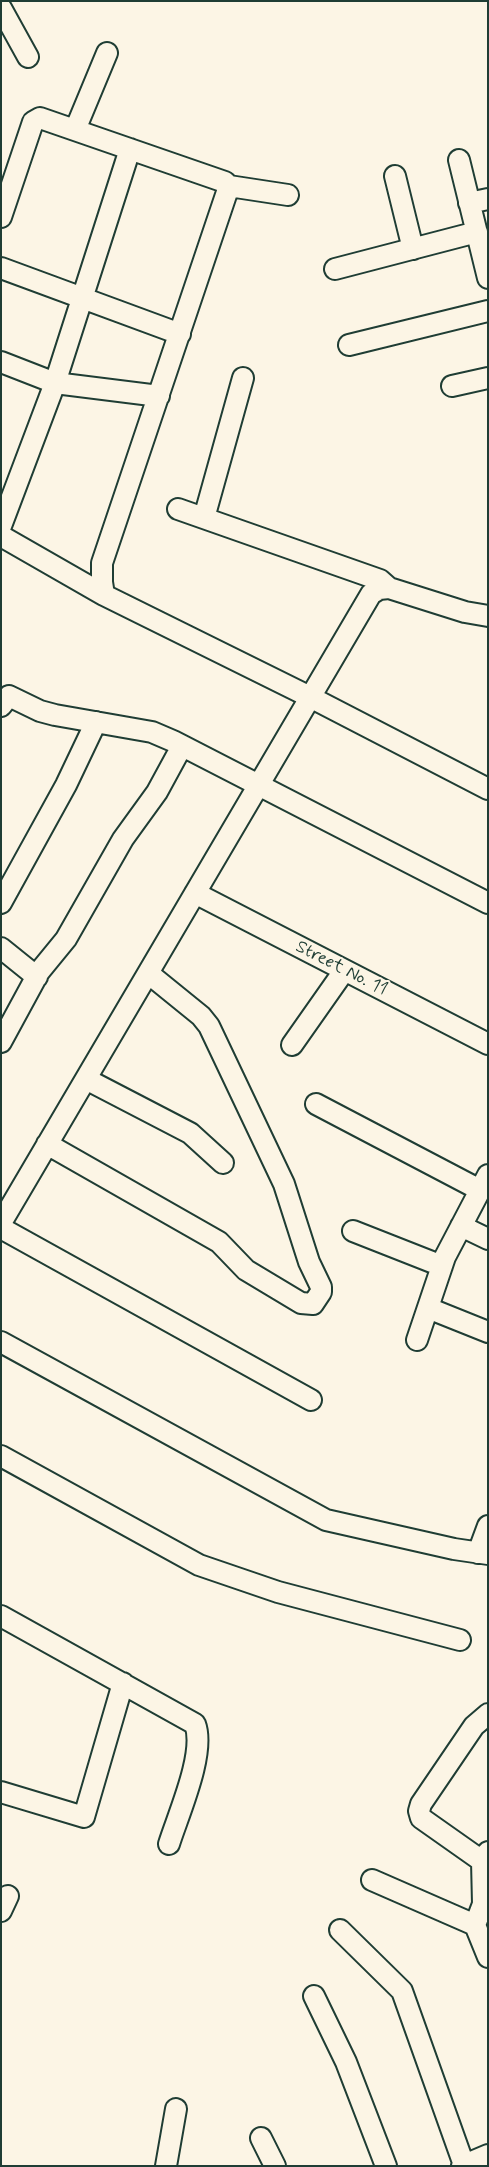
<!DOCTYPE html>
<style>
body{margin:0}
#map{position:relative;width:489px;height:2167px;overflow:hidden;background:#fcf5e5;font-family:Mynerve,sans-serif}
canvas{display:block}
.frame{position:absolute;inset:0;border:2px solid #1f3d34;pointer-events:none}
</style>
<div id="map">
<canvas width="489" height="2167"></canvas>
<div class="frame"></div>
</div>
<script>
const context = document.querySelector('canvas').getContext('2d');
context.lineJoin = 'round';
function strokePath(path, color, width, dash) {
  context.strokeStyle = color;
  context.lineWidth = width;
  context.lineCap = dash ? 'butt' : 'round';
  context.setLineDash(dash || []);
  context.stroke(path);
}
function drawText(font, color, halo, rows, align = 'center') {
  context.font = font + ' Mynerve,sans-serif';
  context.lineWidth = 4;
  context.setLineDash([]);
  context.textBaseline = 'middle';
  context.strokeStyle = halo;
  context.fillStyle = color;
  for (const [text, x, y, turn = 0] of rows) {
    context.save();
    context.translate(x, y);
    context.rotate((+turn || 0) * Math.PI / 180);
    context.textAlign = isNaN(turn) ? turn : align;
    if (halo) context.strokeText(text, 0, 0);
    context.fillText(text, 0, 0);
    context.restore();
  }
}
const minor = new Path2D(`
 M1 8 28 57
 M75 130 107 53
 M459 160 488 278
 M395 176 413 249
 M229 186 288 195
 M469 203 488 199
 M1 217 33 122 40 118 225 182 229 186 102 563V582L104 595
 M1 268 180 334
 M335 269 477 232
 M349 345 488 311
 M1 362 55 383 159 396
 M452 386 488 378
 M178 509 380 580 389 588
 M204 518 243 378
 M1 526 55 383 130 149
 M1 536 104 595 310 697 488 789
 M1 706 9 696 40 711 55 715 152 732 173 741 488 903
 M195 893 488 1044
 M1 903 66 785 96 722
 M1 948 37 977
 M1 1042 39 972 66 939 123 839 157 792 182 746
 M292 1045 344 971
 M86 1079 190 1133 223 1163
 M316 1104 480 1190
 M47 1144 219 1242 246 1270 301 1303 313 1304 321 1292V1287L309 1262 284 1184 209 1026 201 1016 148 973
 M1 1223 371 594 379 589 389 588 465 612 488 616
 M461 1226 488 1239
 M1 1228 311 1400
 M353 1231 442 1266
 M428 1308 488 1332
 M417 1340 445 1257 488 1175
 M1 1342 326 1520 454 1549 488 1554
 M1 1456 199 1565 278 1592 460 1640
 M478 1553 488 1526
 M1 1616 195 1724C206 1753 178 1815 169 1844
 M1 1792 84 1817 123 1683
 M482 1861 421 1818 419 1811 421 1804 474 1726 488 1714
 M372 1880 475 1925 488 1957
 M1 1911 8 1896
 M475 1925 483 1904 482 1861 488 1852
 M340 1930 402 1991 464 2165
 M314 1996 346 2062 386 2166
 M261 2138 275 2166
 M166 2166 176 2109
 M462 2166 488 2155`);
strokePath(minor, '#1f3d34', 24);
strokePath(minor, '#fcf5e5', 20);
drawText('18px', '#1f3d34', '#fcf5e5', [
 ["Street No. 11",341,969,27]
]);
</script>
